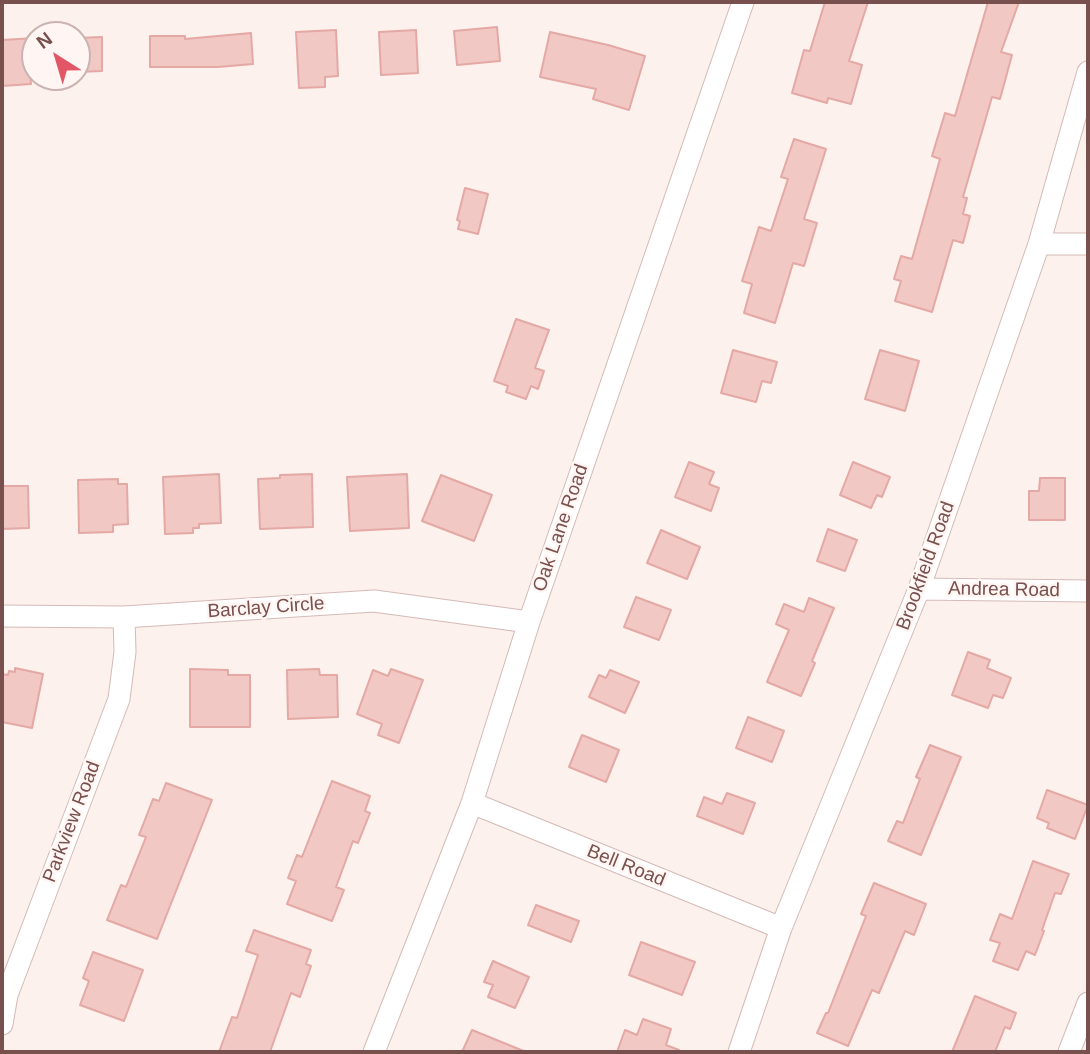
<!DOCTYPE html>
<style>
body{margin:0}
#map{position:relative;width:1090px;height:1054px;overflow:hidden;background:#fcf1ec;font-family:Helvetica,sans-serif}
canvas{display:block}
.frame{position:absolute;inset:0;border:4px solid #78504e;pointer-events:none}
.north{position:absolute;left:21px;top:21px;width:70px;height:70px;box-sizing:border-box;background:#fff6f3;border:2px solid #c9b4b1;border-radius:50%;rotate:323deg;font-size:19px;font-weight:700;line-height:28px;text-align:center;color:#78504e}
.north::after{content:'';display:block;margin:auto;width:24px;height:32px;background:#e25665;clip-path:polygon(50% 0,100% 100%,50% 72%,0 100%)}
</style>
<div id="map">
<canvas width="1090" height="1054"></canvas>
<div class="frame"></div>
<div class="north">N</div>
</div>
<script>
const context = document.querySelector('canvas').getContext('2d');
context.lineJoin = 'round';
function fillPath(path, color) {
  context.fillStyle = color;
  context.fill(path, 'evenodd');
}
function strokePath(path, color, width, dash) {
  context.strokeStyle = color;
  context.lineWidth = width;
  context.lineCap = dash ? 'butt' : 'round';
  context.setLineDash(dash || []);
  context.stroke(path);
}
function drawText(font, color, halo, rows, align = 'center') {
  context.font = font + ' Helvetica,sans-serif';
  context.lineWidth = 5;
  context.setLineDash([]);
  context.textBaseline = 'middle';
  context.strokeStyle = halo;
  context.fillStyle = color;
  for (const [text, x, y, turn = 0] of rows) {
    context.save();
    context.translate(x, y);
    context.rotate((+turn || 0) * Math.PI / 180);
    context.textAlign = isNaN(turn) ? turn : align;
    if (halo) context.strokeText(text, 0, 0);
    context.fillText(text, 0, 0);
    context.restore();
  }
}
const building = new Path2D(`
 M825 2H868L849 61 862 65 851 104 828 98 827 103 792 93 804 50 810 51Z
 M988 2H1019L1001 52 1012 55 1000 99 992 97 963 197 967 198 963 214 970 216 963 243 953 240 932 312 895 301 901 281 894 279 901 256 912 259 940 159 932 156 945 113 955 116Z
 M497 27 500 61 457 65 454 31Z
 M336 30 338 76 325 77V87L299 88 296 32Z
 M416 30 418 73 381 75 379 32Z
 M550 32 608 45 645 56 629 110 593 99 596 89 540 77Z
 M251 33 253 64 218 67H150V36H185V39Z
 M102 37V71L77 72V38Z
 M35 38V72H30L31 84 2 86V40Z
 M794 139 826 149 804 219 817 223 804 266 793 263 775 323 744 313 752 284 742 281 759 227 771 231 788 179 781 177Z
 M465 188 488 194 478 234 458 229 460 221 457 220Z
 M516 319 549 330 535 368 544 371 538 389 531 386 526 399 506 392 508 386 494 381Z
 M733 350 777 362 771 383 762 381 756 402 721 393Z
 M880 350 919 361 905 411 865 399Z
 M689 462 714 472 709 484 719 488 711 511 675 497Z
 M853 462 890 477 882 497 877 495 871 508 840 495Z
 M219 474 221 523 199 524V528H193V533L165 534 163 477Z
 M312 474 313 527 260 529 258 479 280 478V475Z
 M407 474 409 528 350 531 347 477Z
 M441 475 492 495 474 541 422 521Z
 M1040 478H1065V520H1029V491H1039Z
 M118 479V484H127L128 524 113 525V532L79 533 78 480Z
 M2 486H28L29 528 2 529Z
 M828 529 857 540 845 571 817 561Z
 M661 530 700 547 687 579 647 563Z
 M636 597 671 610 659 640 624 627Z
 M809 598 834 608 812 661 815 663 801 696 767 682 789 630 776 624 784 604 804 612Z
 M968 652 990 660 987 668 1011 678 1003 698 993 695 988 708 952 695Z
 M15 668 43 674 32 728 2 722V674L8 675 9 671 15 672Z
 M190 669 228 670V675H250V727H190Z
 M319 669 320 675H337L338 717 288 719 287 670Z
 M391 669 423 680 399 743 378 735 382 724 357 714 373 670 388 676Z
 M610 670 639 682 625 713 589 697 599 675 606 678Z
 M748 717 784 731 772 762 736 748Z
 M582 735 619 750 606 782 569 767Z
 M930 745 961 757 921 855 888 841 897 821 903 823 920 779 916 777Z
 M332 781 370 796 365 811 370 813 358 843 353 841 336 887 344 890 332 921 287 904 296 881 288 878 297 855 302 857Z
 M166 783 212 800 157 939 107 920 121 885 126 887 146 837 139 835 153 799 159 801Z
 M1047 790 1088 805 1075 839 1047 828 1049 823 1037 818Z
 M727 793 755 803 743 834 697 816 704 797 722 804Z
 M1033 861 1069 874 1061 894 1055 893 1042 930 1044 931 1035 955 1026 951 1018 970 993 961 1000 943 990 940 1000 914 1012 919Z
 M874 883 926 904 914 935 905 931 879 993 872 990 848 1046 817 1033 826 1013H828L866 916 861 914Z
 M536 905 579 921 571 942 528 925Z
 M254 930 311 950 306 964 311 966 300 997 291 993 270 1052H219L232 1017 237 1018 258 955 246 951Z
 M641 942 695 962 682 995 629 975Z
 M93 952 143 970 124 1021 80 1005 89 981 83 978Z
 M493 961 529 977 515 1008 488 997 493 985 484 982Z
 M975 996 1016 1013 1010 1029 1005 1027 995 1052H952Z
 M643 1019 671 1029 666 1045 679 1050V1052H617L625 1030 637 1035Z
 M472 1030 526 1052H462Z`);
fillPath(building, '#f1c8c4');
strokePath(building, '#e4a8a5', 2);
const street = new Path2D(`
 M1039 244H1088
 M919 589 1088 591
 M2 616 124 617 374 601 529 622
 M472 803 781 928
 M2 1024 7 995 119 699 125 652 124 617
 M374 1052 472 803 529 622 743 2
 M739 1052 781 928 919 589 1039 244 1088 72
 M1069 1052 1088 1003`);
strokePath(street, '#d4bab7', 23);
strokePath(street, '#fff', 21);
drawText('19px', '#78504e', '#fff6f3', [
 ["Oak Lane Road",561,528,-71],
 ["Brookfield Road",926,566,-70],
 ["Andrea Road",1004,590,1],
 ["Barclay Circle",266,608,-4],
 ["Parkview Road",72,822,-69],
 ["Bell Road",626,866,22]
]);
</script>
